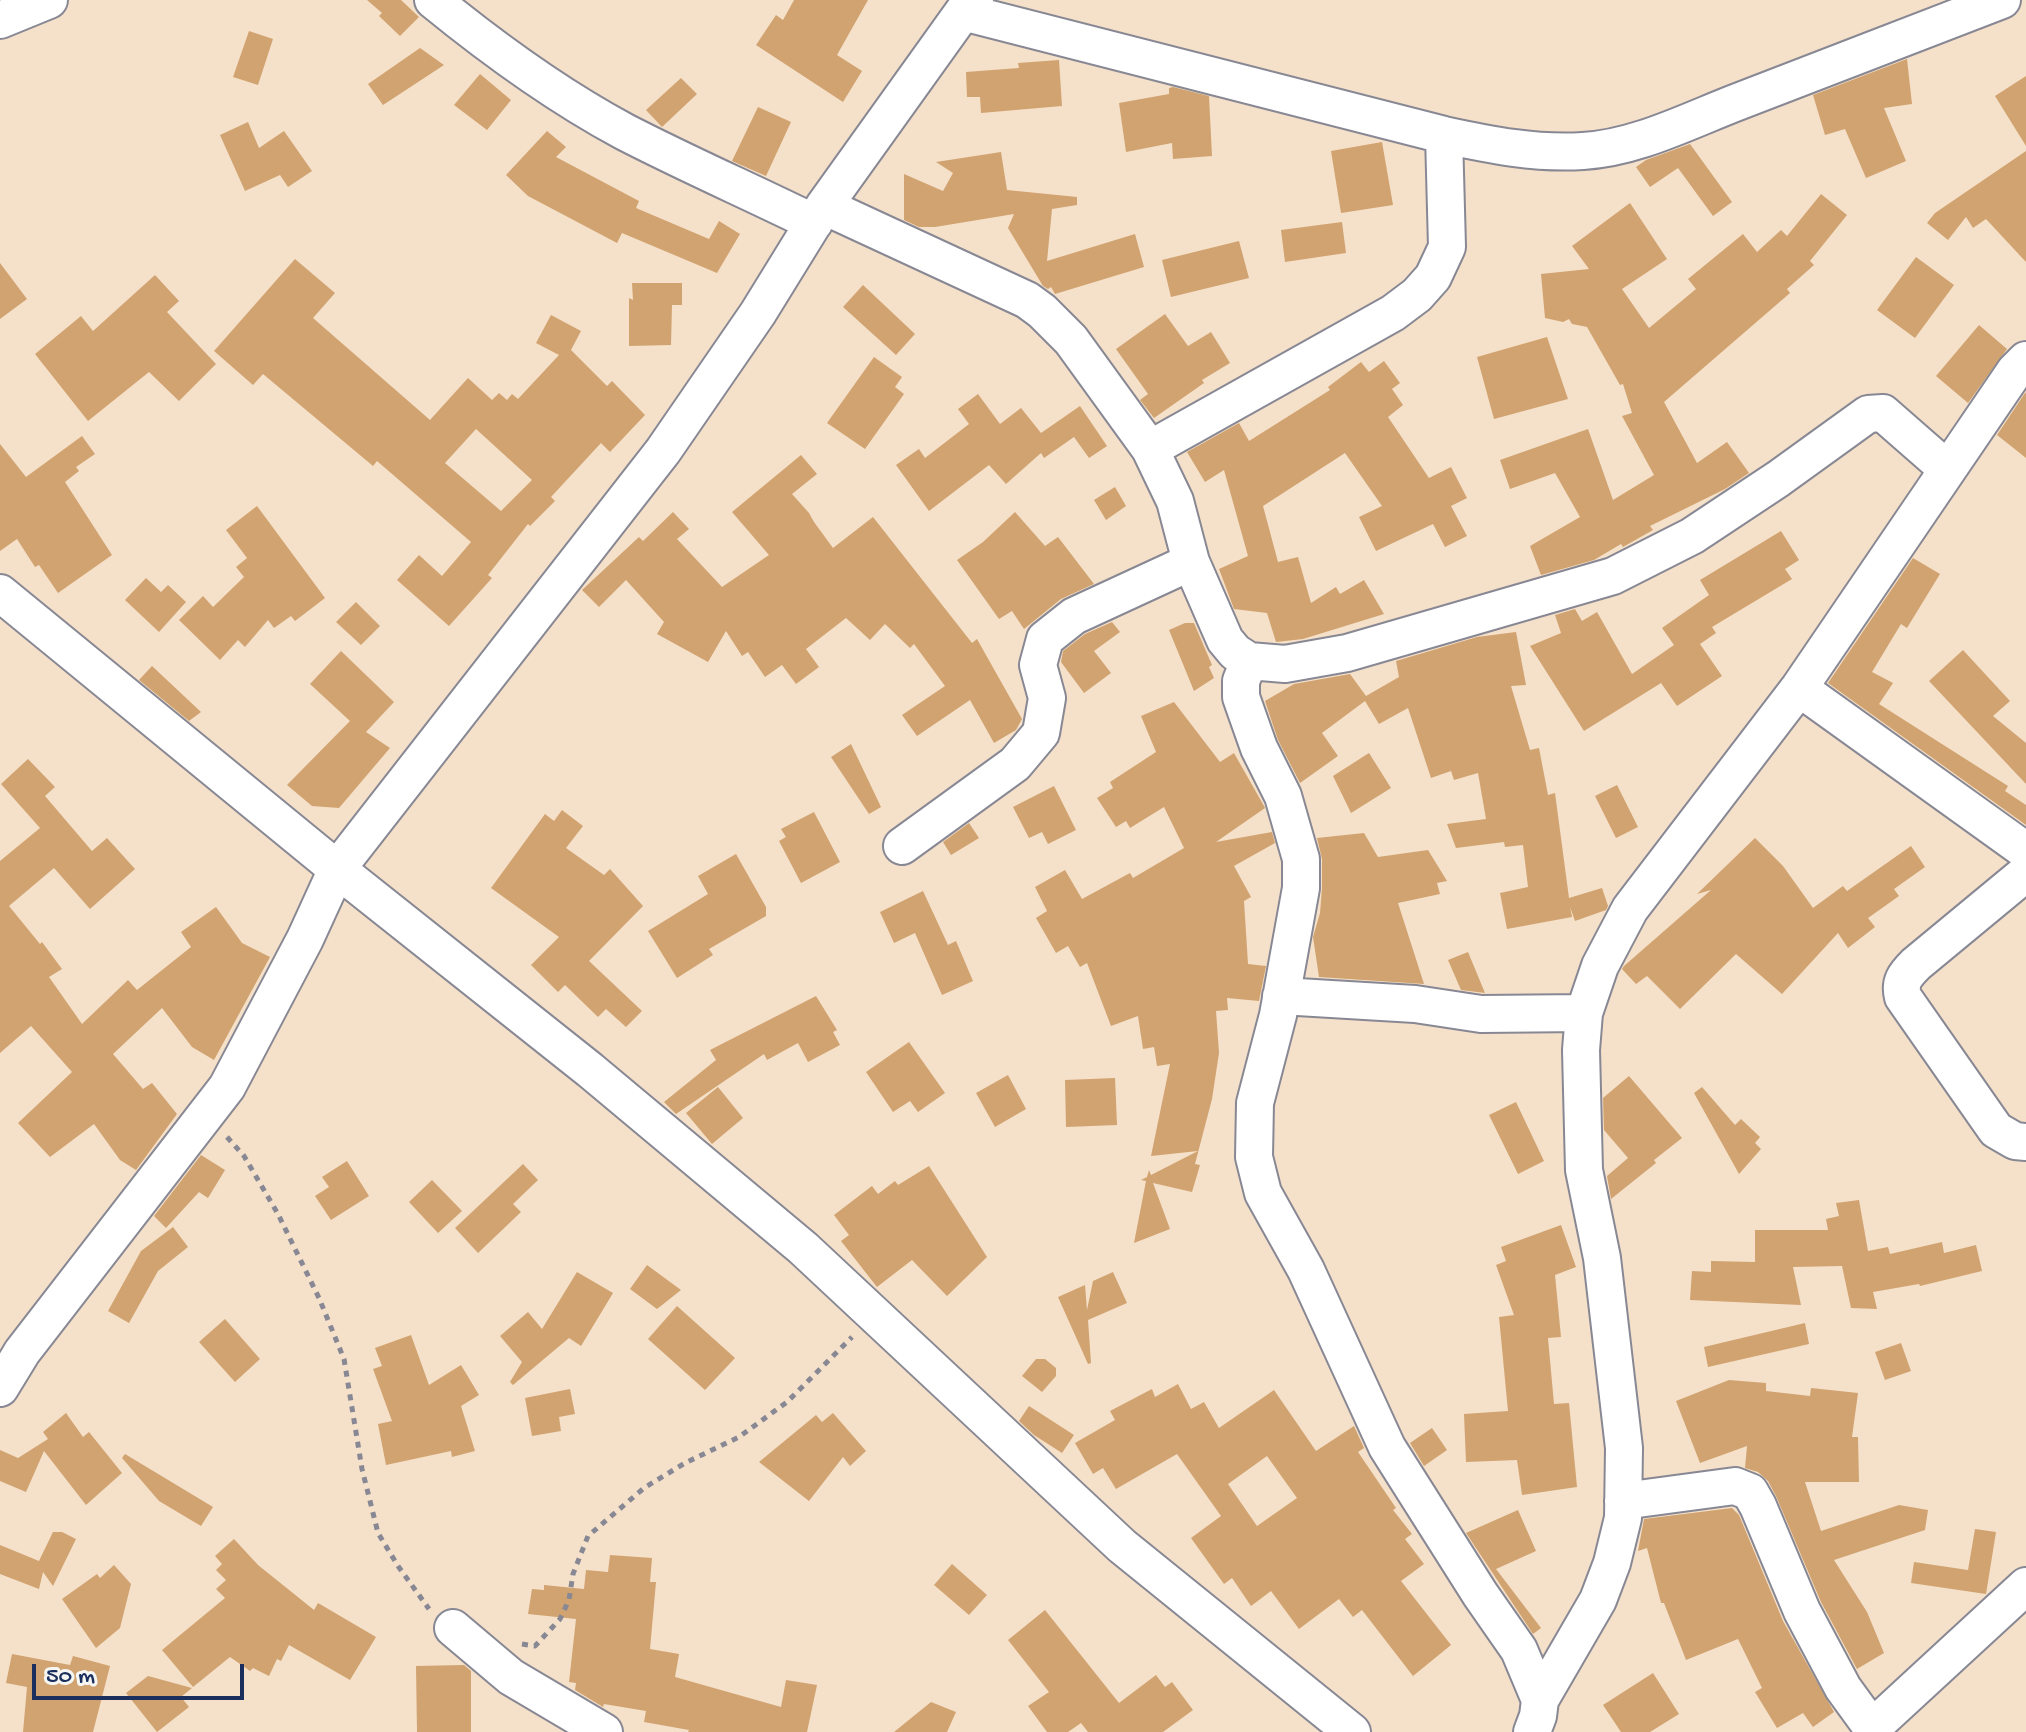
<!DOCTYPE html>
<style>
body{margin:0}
#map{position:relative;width:2026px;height:1732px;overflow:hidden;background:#f5e0c9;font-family:"Gochi Hand",sans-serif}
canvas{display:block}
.scale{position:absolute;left:32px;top:1664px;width:212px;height:36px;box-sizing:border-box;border:4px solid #1b2f5e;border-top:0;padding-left:10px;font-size:24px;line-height:28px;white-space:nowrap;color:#1b2f5e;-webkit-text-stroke:6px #f6f6f2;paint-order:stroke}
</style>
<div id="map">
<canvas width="2026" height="1732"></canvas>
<div class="scale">50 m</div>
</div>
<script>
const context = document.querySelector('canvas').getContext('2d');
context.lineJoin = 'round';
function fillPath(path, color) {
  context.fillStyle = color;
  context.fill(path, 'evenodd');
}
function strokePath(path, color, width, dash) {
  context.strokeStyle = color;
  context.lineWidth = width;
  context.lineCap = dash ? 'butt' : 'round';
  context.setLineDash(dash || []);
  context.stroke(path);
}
fillPath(new Path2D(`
 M367 0H401L419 17 400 36 379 16 382 13Z
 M794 0H868L837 55 862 71 843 102 756 45 776 15 783 20Z
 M249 31 273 39 258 85 233 77Z
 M420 48 444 65 383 105 368 84Z
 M1907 59 1912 104 1884 108 1906 161 1866 178 1845 129 1825 135 1813 95Z
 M1059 60 1062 106 981 113 980 97H967L966 72 1019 68 1018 63Z
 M480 74 511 100 487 130 454 105Z
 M2026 76V146L1995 96Z
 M681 78 697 94 662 127 646 110Z
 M1173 87 1209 96 1212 156 1173 159 1172 143 1126 152 1119 103 1169 94V88Z
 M758 107 791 122 766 176 732 161Z
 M248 122 259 148 284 131 312 171 288 187 280 175 245 191 220 135Z
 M547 131 566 147 556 157 639 201 636 208 709 239 719 221 740 234 717 273 622 233 617 243 528 196 506 175Z
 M1382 142 1393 205 1341 213 1331 151Z
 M1690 144 1732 202 1713 216 1678 168 1650 187 1636 167 1646 160Z
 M2026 151V262L1986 219 1973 228 1966 217 1948 240 1927 223 1935 213Z
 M1001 152 1007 190 1077 197V205L1052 209 1047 261 1135 234 1144 267 1055 294 1051 287 1048 289 1043 286 1008 228 1014 214 935 227H919L904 220V174L943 191 953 173 936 162Z
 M1821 194 1847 215 1810 261 1814 265 1787 289 1790 293 1664 402 1697 463 1727 442 1749 473 1725 489 1650 526 1653 530 1623 547 1621 544 1594 560 1541 575 1530 546 1580 517 1555 473 1510 489 1500 460 1588 429 1613 500 1654 475 1622 416 1632 413 1623 384 1620 385 1587 327 1572 324 1569 319 1563 322 1545 318 1541 274 1589 269 1572 246 1630 203 1667 259 1622 289 1649 328 1696 289 1688 279 1743 234 1757 252 1781 230 1787 236Z
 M1342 222 1346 253 1285 262 1281 230Z
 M1239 241 1249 278 1171 297 1162 260Z
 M1916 257 1954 285 1915 338 1877 310Z
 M295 259 335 293 313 318 430 420 468 378 492 400 499 393 507 400 512 394 518 399 559 355 536 343 551 315 581 331 571 350 607 386 612 381 645 415 610 452 601 443 551 497 555 501 530 526 528 524 488 575 492 578 449 626 397 580 419 555 442 576 471 542 377 461 373 466 263 374 253 385 214 351ZM476 429 532 480 501 511 445 463Z
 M0 263 27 299 0 319Z
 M155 275 179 301 167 312 216 364 179 401 149 372 88 421 35 354 81 316 93 331Z
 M632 283H682V305H672L671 345 629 346V298L633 300Z
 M863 285 915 334 896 355 843 307Z
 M1165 314 1188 346 1211 332 1230 363 1202 380 1204 383 1154 418 1140 400 1148 394 1116 349Z
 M1979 325 2007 349 1968 403 1936 376Z
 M1547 337 1568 399 1494 419 1477 357Z
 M874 357 902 377 895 387 904 394 865 449 827 423Z
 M1384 361 1400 383 1392 389 1403 405 1388 417 1429 478 1451 467 1467 498 1451 506 1467 536 1445 547 1433 524 1376 551 1359 517 1382 506 1345 453 1263 506 1278 562 1298 557 1311 603 1336 587 1340 594 1364 580 1384 614 1303 639 1276 642 1267 613 1234 609 1219 569 1248 556 1224 470 1205 482 1187 452 1239 423 1249 441 1330 390 1328 387 1361 362 1369 372Z
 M2025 393H2026V458L1997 435Z
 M978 394 1000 424 1021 408 1041 433 1080 406 1107 446 1089 458 1074 437 1044 458 1041 453 1006 484 989 465 929 511 896 465 919 449 925 458 969 424 958 409Z
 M82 436 95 454 76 467 79 471 65 482 112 555 58 593 39 565 35 567 17 539 0 551V444L26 477Z
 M801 455 817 474 792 494 809 513 814 522 812 524 814 522 833 548 873 517 972 643 977 639 1022 719 1016 730 994 743 970 700 917 736 902 715 945 686 914 644 910 648 885 624 870 640 846 618 806 649 819 667 796 684 782 665 765 677 748 652 742 656 726 631 708 662 657 634 664 622 626 580 599 607 582 590 639 537 643 541 673 512 689 529 677 539 722 587 769 555 732 512Z
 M1115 487 1126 506 1106 520 1094 500Z
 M257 506 325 598 295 621 291 616 274 628 268 620 245 647 238 640 220 660 179 620 203 596 213 607 244 577 236 567 247 558 226 530Z
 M1015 512 1045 546 1058 537 1094 584 1061 599 1024 629 1012 611 999 619 957 560 983 542Z
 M1781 531 1799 560 1785 569 1792 579 1712 627 1716 633 1700 644 1722 676 1677 706 1661 683 1584 731 1530 646 1561 633 1555 615 1575 609 1582 621 1597 612 1632 674 1674 645 1662 628 1709 595 1700 580Z
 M1913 558 1940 574 1907 628 1901 624 1872 672 1893 683 1879 704 2008 786 2005 791 2026 805V825L1828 683Z
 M146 578 161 592 168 585 186 602 159 632 125 600Z
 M356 602 380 626 361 645 336 622Z
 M1112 622 1120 632 1094 651 1111 673 1084 693 1061 662 1063 651 1085 634Z
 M1185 623H1194L1212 665 1209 667 1214 678 1194 691 1169 630Z
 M1516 632 1526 685 1511 686 1530 750 1539 748 1548 795 1555 793 1569 898 1602 888 1608 906 1606 910 1575 921 1570 907 1572 917 1507 929 1500 893 1528 887 1523 845 1505 847 1504 842 1456 848 1447 824 1486 819 1478 773 1454 780 1451 771 1431 778 1408 708 1379 724 1365 701 1322 733 1338 756 1300 783 1278 740 1265 701 1294 684 1350 674 1366 696 1399 677 1396 661 1477 637Z
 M1963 650 2010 701 1993 716 2026 743V784L1929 681Z
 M341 651 394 702 366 732 390 748 339 808 312 806 287 785 350 721 310 684Z
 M152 666 201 712 189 721 139 680Z
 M1174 702 1220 762 1234 753 1264 806 1265 808 1216 842 1272 832 1275 843 1234 866 1251 897 1244 901 1248 964 1266 966 1259 1001 1227 998 1228 1010 1216 1011 1219 1053 1212 1099 1195 1164 1200 1165 1192 1192 1153 1183 1170 1229 1134 1243 1146 1181 1141 1180 1147 1177 1149 1170 1151 1175 1198 1151 1151 1156 1170 1064 1157 1066 1154 1047 1143 1049 1138 1016 1111 1026 1087 963 1080 967 1068 946 1056 953 1036 918 1047 911 1035 887 1065 870 1082 899 1130 873 1133 878 1184 848 1164 807 1130 828 1126 821 1116 827 1097 798 1113 788 1110 782 1156 752 1141 716Z
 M851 744 881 807 869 814 831 757Z
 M1369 753 1391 788 1351 813 1333 776Z
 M28 759 55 787 45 796 92 851 107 838 135 869 90 909 54 868 9 906 40 944 42 942 62 969 49 977 82 1024 128 980 137 990 191 947 181 932 216 907 242 943 270 957 214 1060 192 1047 162 1008 113 1054 143 1089 152 1083 177 1114 136 1170 120 1160 94 1124 50 1157 18 1123 72 1072 31 1026 0 1053V861L40 828 1 784Z
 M1617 785 1638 827 1616 838 1595 796Z
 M1054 786 1076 830 1048 844 1042 832 1029 838 1013 807Z
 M562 810 583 826 566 848 604 875 610 869 643 906 589 961 642 1011 626 1027 606 1009 598 1017 565 985 558 992 531 965 559 937 491 888 545 814 554 821Z
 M814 812 840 862 801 883 779 841 786 837 781 829Z
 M969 823 979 838 951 855 943 842Z
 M1364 833 1378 857 1428 850 1447 881 1437 883 1440 894 1398 903 1424 984 1319 977 1313 937 1320 913 1322 888V859L1317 838Z
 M1755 838 1783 866 1813 908 1843 886 1847 891 1911 846 1925 867 1894 889 1899 896 1868 918 1875 927 1848 948 1838 933 1782 994 1736 954 1680 1009 1647 976 1636 984 1622 969 1624 966 1711 890 1697 894Z
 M736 854 766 907V916L709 949 713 955 677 978 648 931 708 894 698 876Z
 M923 891 948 945 956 941 973 981 942 995 915 933 894 943 880 912Z
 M1468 952 1485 993 1461 990 1448 960Z
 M816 996 837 1030 833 1032 840 1045 808 1062 798 1043 767 1060 764 1054 676 1114 664 1102 716 1060 710 1050Z
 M909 1042 945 1093 918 1112 910 1101 893 1112 866 1072Z
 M1008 1075 1026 1109 995 1127 976 1093Z
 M1629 1076 1682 1138 1654 1160 1656 1163 1611 1199 1607 1176 1628 1158 1604 1130 1603 1098Z
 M1115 1078 1117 1125 1066 1127 1065 1080Z
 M718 1087 743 1118 712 1144 686 1113Z
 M1702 1087 1735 1125 1741 1119 1760 1137 1755 1143 1761 1149 1739 1174 1694 1093Z
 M1516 1102 1544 1161 1518 1174 1489 1115Z
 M201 1155 225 1170 208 1198 199 1192 166 1228 154 1216Z
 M347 1161 369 1196 331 1220 315 1196 329 1187 322 1177Z
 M523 1164 538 1180 513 1204 521 1212 478 1253 455 1228Z
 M929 1166 987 1257 947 1296 912 1260 877 1287 841 1241 849 1235 834 1215 872 1186 878 1194 895 1181 898 1185Z
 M432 1180 462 1211 438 1233 409 1202Z
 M1859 1200 1868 1251 1888 1247 1890 1254 1942 1242 1944 1253 1976 1245 1982 1271 1920 1286 1919 1284 1873 1292 1877 1309 1851 1308 1842 1266 1793 1267 1801 1305 1690 1300 1692 1271 1711 1272V1261L1755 1262V1230H1828L1826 1219 1839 1216 1836 1203Z
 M1561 1225 1576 1267 1555 1275 1561 1337 1548 1338 1554 1404 1569 1403 1577 1487 1522 1495 1517 1460 1466 1462 1464 1414 1508 1411 1499 1317 1514 1315 1496 1265 1506 1261 1501 1247Z
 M173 1227 188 1247 158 1271 129 1323 108 1311 141 1251Z
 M647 1265 681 1290 657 1309 630 1289Z
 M577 1272 613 1293 581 1346 569 1338 513 1385 510 1382 522 1362 500 1336 528 1312 542 1329Z
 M1113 1272 1127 1303 1088 1320 1091 1363 1088 1364 1058 1297 1085 1285 1087 1310 1093 1281Z
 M677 1306 735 1358 705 1390 648 1339Z
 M225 1319 260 1359 235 1382 199 1342Z
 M1805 1323 1809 1344 1708 1367 1704 1347Z
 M411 1335 429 1385 461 1365 479 1395 461 1406 475 1451 452 1457 451 1451 386 1465 378 1424 392 1421 373 1369 382 1366 375 1348Z
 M1901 1343 1911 1371 1885 1380 1875 1352Z
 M1036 1359H1045L1056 1368V1376L1042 1392 1022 1376Z
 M1729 1380 1766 1383V1391L1810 1396 1811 1388 1858 1393 1852 1437H1858L1859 1482H1805L1821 1531 1899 1505 1928 1510 1925 1530 1834 1560 1867 1612 1884 1653 1857 1669 1821 1602 1776 1496 1768 1481 1758 1472 1745 1468 1747 1446 1700 1463 1676 1401Z
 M1178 1384 1191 1409 1204 1402 1219 1428 1274 1390 1316 1451 1354 1426 1364 1448 1358 1452 1396 1508 1393 1510 1412 1534 1405 1539 1424 1564 1401 1581 1451 1645 1413 1676 1362 1610 1353 1617 1339 1599 1299 1629 1271 1591 1251 1606 1232 1578 1224 1584 1191 1538 1221 1516 1177 1454 1116 1489 1103 1468 1093 1474 1075 1443 1115 1420 1110 1411 1152 1389 1155 1397ZM1267 1456 1297 1498 1257 1526 1228 1484Z
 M570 1389 575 1414 559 1417 561 1431 532 1436 525 1398Z
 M1029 1406 1074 1435 1062 1453 1034 1435 1019 1421Z
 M66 1413 83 1437 89 1432 122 1473 86 1505 44 1451 26 1492 0 1481V1450L18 1458 48 1439 43 1432Z
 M833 1413 866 1451 850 1466 843 1457 809 1501 759 1462 816 1415 822 1422Z
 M1432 1428 1447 1450 1424 1466 1410 1443Z
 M125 1454 213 1507 201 1526 159 1501 122 1458Z
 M1732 1508 1739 1515 1783 1621 1834 1712 1813 1727 1803 1713 1777 1728 1755 1692 1762 1688 1738 1639 1686 1660 1664 1603H1661L1647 1548 1638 1551 1644 1519Z
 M1518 1510 1536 1551 1496 1569 1541 1628 1533 1634 1466 1533Z
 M1975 1529 1996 1532 1986 1594 1911 1583 1914 1562 1968 1570Z
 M53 1532H62L76 1539 53 1586 43 1572 39 1589 0 1574V1545L39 1561Z
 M234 1539 258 1565 314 1610 318 1603 376 1637 350 1680 289 1645 281 1661 277 1659 269 1676 253 1668 250 1671 230 1657 193 1687 162 1650 225 1598 216 1589 226 1580 216 1570 222 1564 215 1556Z
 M610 1555 652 1558 650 1582H656L650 1649 679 1654 675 1677 781 1707 786 1680 817 1685 807 1732H688L689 1730 644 1722 646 1711 604 1704 603 1707 575 1690 576 1683 569 1682 576 1619 528 1614 532 1589 544 1590V1585L584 1589 586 1570 608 1572Z
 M952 1564 987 1595 969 1615 934 1585Z
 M114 1565 131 1584 120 1628 96 1648 62 1599 97 1574 100 1578Z
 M1045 1610 1119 1703 1156 1675 1165 1687 1172 1682 1193 1710 1163 1732H1088L1081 1723 1068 1732H1047L1028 1706 1049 1692 1008 1640Z
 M12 1654 70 1665 73 1656 110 1666 93 1732H23L27 1687 6 1683Z
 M464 1665 471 1671V1732H417L416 1666Z
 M1653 1673 1679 1714 1650 1732H1621L1603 1705Z
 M148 1676 192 1688 181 1697 189 1707 157 1732 126 1693Z
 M931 1702 956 1712 947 1732H894Z`), '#d1a370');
const minor = new Path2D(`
 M433 0C493 49 556 95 625 132 687 164 751 192 814 223
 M963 12 1444 135C1490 145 1536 154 1583 151 1637 148 1690 120 1740 101 1827 67 1915 34 2002 0
 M0 20 49 0
 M824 206 1027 300 1042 311 1071 340 1150 449 1175 501 1191 562 1225 640 1235 652 1249 661 1285 664 1347 653 1613 576 1692 536 1778 479 1868 414 1883 413 1947 469
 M1150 449 1393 313 1417 295 1433 277 1447 247 1444 135
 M0 593 337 869 590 1070 803 1248 1122 1546 1352 1732
 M1249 661 1241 681V697L1259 748 1283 796 1301 859V888L1278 1015 1255 1103 1254 1157 1263 1193 1306 1270 1387 1447 1480 1594 1519 1650 1540 1700 1538 1716 1532 1732
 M1799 688 2026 851
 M902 846 1015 764 1041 733 1047 698 1038 665 1045 639 1074 616 1191 562
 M2026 873 1916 964C1905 975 1899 982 1903 997L1996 1130 2015 1141 2026 1142
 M1281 996 1415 1004 1481 1014 1584 1013
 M0 1388 22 1352 227 1087 305 939 337 869 663 451 758 313 824 206 963 12 975 0
 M1623 1501 1735 1486 1750 1492 1758 1506 1802 1611 1843 1688 1875 1732
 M453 1628 511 1677 604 1732
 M1540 1700 1598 1600 1612 1563 1623 1518 1624 1448 1602 1258 1584 1170 1581 1050 1584 1013 1600 966 1630 909 1799 688 2015 371 2026 360
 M1872 1728 2026 1586`);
strokePath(minor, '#888894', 40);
strokePath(new Path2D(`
 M227 1137 244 1156 278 1214 319 1298 344 1359 362 1469 378 1533 398 1566 429 1609
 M522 1644 535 1646 560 1619 569 1600 573 1574 588 1536 644 1488 685 1463 739 1437 787 1402 852 1337`), '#888894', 5, [6, 6]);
strokePath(minor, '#fff', 36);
</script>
